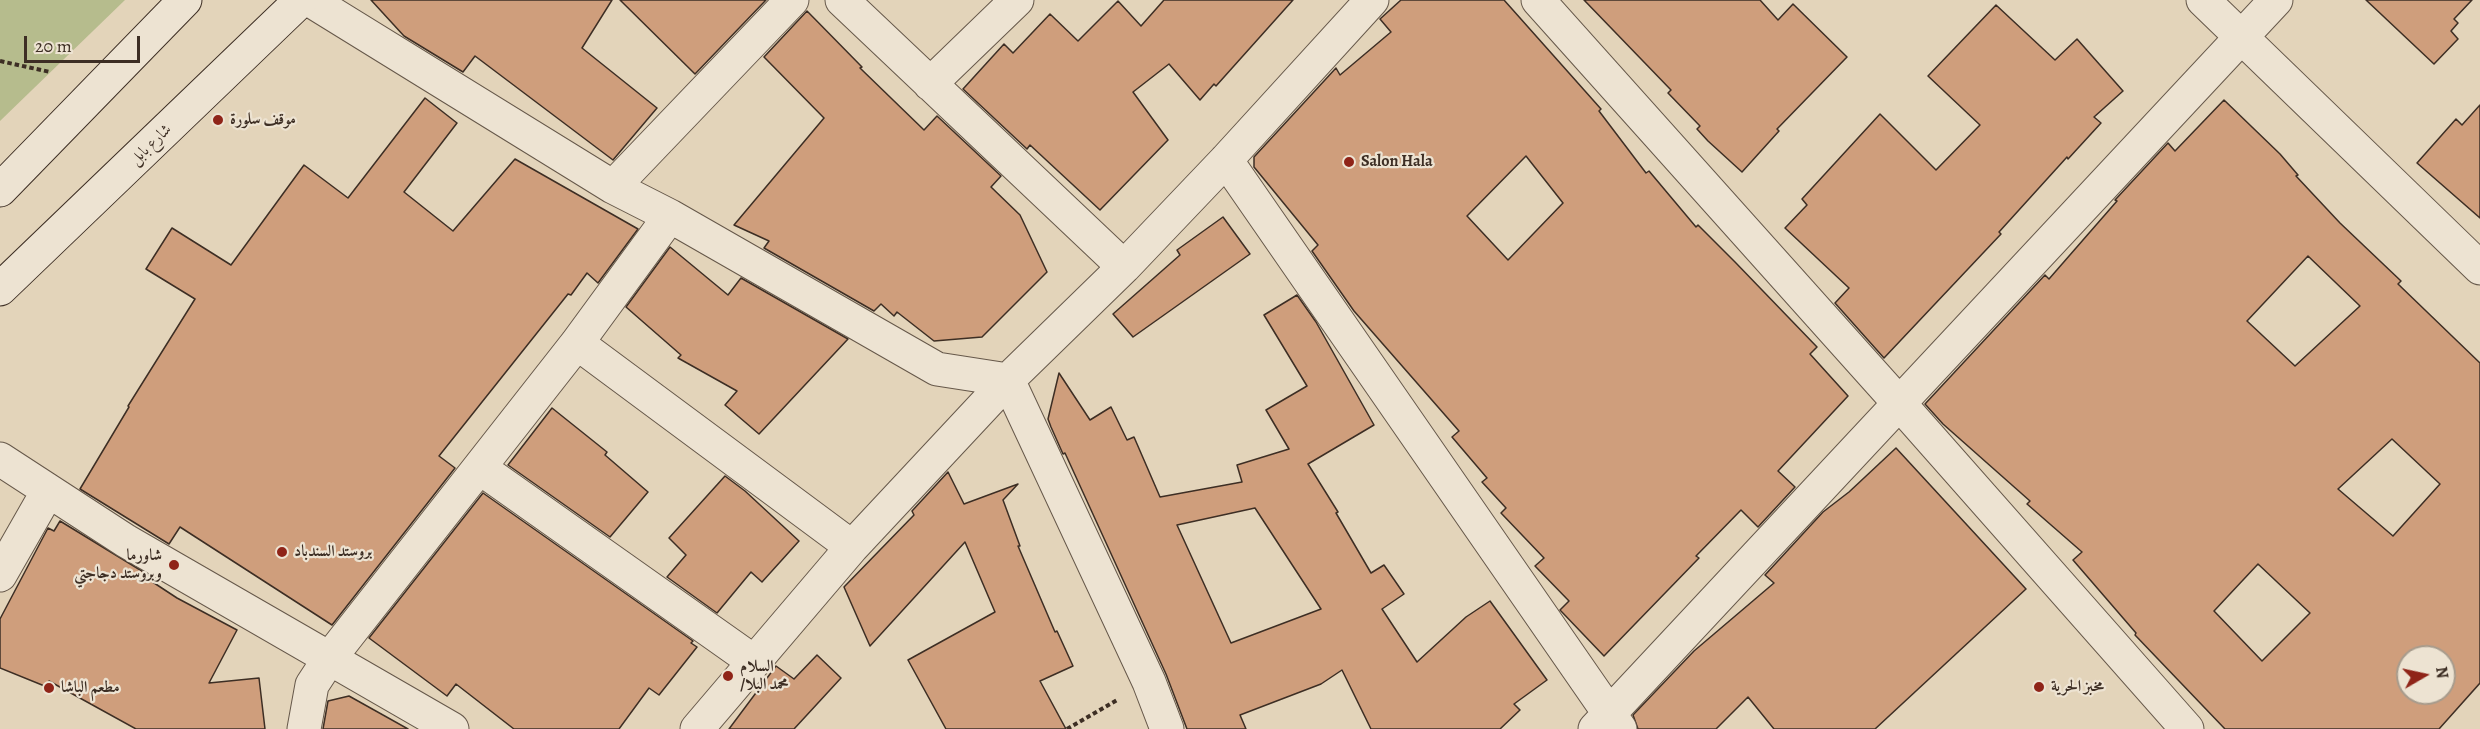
<!DOCTYPE html>
<meta charset="utf-8">
<style>
body{margin:0}
#map{position:relative;width:2480px;height:729px;overflow:hidden;background:#e3d4ba;font-family:Alegreya,serif}
canvas{display:block}
.north{position:absolute;left:2396px;top:645px;width:60px;height:60px;box-sizing:border-box;background:#ede3d2;border:2px solid #a79b8c;border-radius:50%;rotate:81deg;font-size:16px;font-weight:700;line-height:24px;text-align:center;color:#3d2e24}
.north::after{content:'';display:block;margin:auto;width:21px;height:27px;background:#8f2418;clip-path:polygon(50% 0,100% 100%,50% 72%,0 100%)}
.scale{position:absolute;left:24px;top:36px;width:116px;height:27px;box-sizing:border-box;border:3px solid #3d2e24;border-top:0;padding-left:8px;font-size:18px;line-height:21px;white-space:nowrap;color:#3d2e24;-webkit-text-stroke:4px #ede3d2;paint-order:stroke}
</style>
<div id="map">
<canvas width="2480" height="729"></canvas>
<div class="north">N</div>
<div class="scale">20 m</div>
</div>
<script>
const context = document.querySelector('canvas').getContext('2d');
context.lineJoin = 'round';
function fillPath(path, color) {
  context.fillStyle = color;
  context.fill(path, 'evenodd');
}
function strokePath(path, color, width, dash) {
  context.strokeStyle = color;
  context.lineWidth = width;
  context.lineCap = dash ? 'butt' : 'round';
  context.setLineDash(dash || []);
  context.stroke(path);
}
function drawText(font, color, halo, rows, align = 'center') {
  context.font = font + ' Alegreya,Amiri,serif';
  context.lineWidth = 4.5;
  context.setLineDash([]);
  context.textBaseline = 'middle';
  context.strokeStyle = halo;
  context.fillStyle = color;
  for (const [text, x, y, turn = 0] of rows) {
    context.save();
    context.translate(x, y);
    context.rotate((+turn || 0) * Math.PI / 180);
    context.textAlign = isNaN(turn) ? turn : align;
    if (halo) context.strokeText(text, 0, 0);
    context.fillText(text, 0, 0);
    context.restore();
  }
}
fillPath(new Path2D(`
 M0 0H125L0 121Z`), '#b6bc8d');
const building = new Path2D(`
 M371 0H612L582 48 657 108 613 160 475 56 463 72 404 36Z
 M620 0H766L695 74Z
 M1164 0H1293L1216 86 1214 84 1200 100 1169 64 1133 92 1168 140 1100 210 1030 145 1027 149 963 89 1004 44 1013 53 1050 14 1078 41 1118 1 1141 26Z
 M1401 0H1504L1601 109 1599 111 1646 173 1649 171 1696 227 1698 225 1735 262 1817 347 1810 354 1848 396 1778 471 1795 487 1758 527 1741 510 1696 556 1699 558 1604 656 1560 610 1569 601 1535 566 1544 558 1501 513 1506 508 1482 482 1487 478 1452 437 1459 431 1354 311 1312 251 1318 245 1254 167V157L1336 68 1340 75 1391 32 1380 19ZM1526 156 1563 203 1508 260 1467 216Z
 M1584 0H1760L1778 20 1793 4 1847 57 1777 129 1779 131 1742 172 1708 141 1697 129 1700 126 1668 93 1671 90Z
 M2366 0H2472L2454 19 2458 23 2451 31 2458 39 2434 64Z
 M1996 5 2055 60 2077 39 2123 91 2094 117 2101 123 2068 159 2067 157 1999 232 2001 234 1884 358 1835 303 1849 288 1785 228 1807 205 1802 199 1880 114 1936 170 1980 125 1928 76Z
 M807 11 862 67 860 68 924 130 937 116 1001 176 991 187 1020 215 1047 272 982 337 934 341 897 312 894 316 881 304 874 311 764 248 769 241 734 225 824 118 764 57Z
 M425 98 457 123 404 192 453 231 515 159 638 229 598 283 587 273 571 295 568 294 439 456 455 468 332 625 180 527 169 544 80 489 129 407 128 406 195 299 146 269 172 228 231 265 304 165 348 198Z
 M2224 100 2280 154 2298 175 2296 176 2340 223 2401 281 2398 284 2480 363V683L2439 729H2225L2135 635 2136 633 2073 560 2082 552 2027 504 2030 501 1943 424 1925 404 2045 275 2049 279 2117 201 2115 200 2168 143 2175 151ZM2308 256 2360 306 2295 366 2247 321ZM2392 439 2440 484 2393 536 2338 489ZM2258 564 2310 613 2262 661 2214 611ZM2408 657H2444V693H2408Z
 M2480 105V218L2417 163 2456 119 2462 125Z
 M1223 217 1250 254 1133 337 1113 314 1180 255 1177 250Z
 M670 247 728 295 741 278 848 339 759 434 725 405 737 391 678 358 681 355 626 307Z
 M1297 295 1316 322 1374 425 1308 464 1338 512 1336 513 1371 573 1384 565 1404 594 1382 609 1417 662 1466 617 1490 601 1547 680 1514 704 1520 710 1500 729H1371L1342 670 1321 684 1240 715 1246 729H1187L1166 674 1065 453 1063 454 1051 427 1048 419 1059 373 1090 420 1111 407 1127 440 1134 437 1160 497 1242 482 1237 465 1289 449 1266 410 1307 386 1264 315ZM1255 508 1321 609 1231 643 1177 525Z
 M552 408 607 452 605 455 648 492 610 537 508 465Z
 M1896 448 2026 589 1875 729H1774L1748 697 1716 729H1638L1633 715 1694 651 1774 583 1765 575 1823 512 1849 492Z
 M948 472 964 504 1018 484 1003 500 1020 546H1018L1055 632 1057 631 1073 666 1040 681 1066 729H946L908 660 995 612 965 542 870 646 844 587 914 515 912 511Z
 M725 476 745 491 799 541 762 582 751 572 717 613 667 577 686 555 669 538Z
 M483 493 693 641 691 643 697 647 659 695 649 688 619 729H514L456 684 447 696 369 638Z
 M60 521 150 576 148 579 177 598 237 630 209 683 259 678 265 729H136L49 681 47 687 0 668V619L48 528 54 531Z
 M817 655 841 678 794 729H729L776 666 794 679Z
 M349 696 408 729H323L328 701Z`);
fillPath(building, '#cf9e7c');
strokePath(building, '#3d2e24', 1.5);
const street = new Path2D(`
 M310 0 613 187 670 216 937 369 1008 380 1149 682 1167 729
 M842 0 1124 267
 M1538 0 1899 403 2187 729
 M2203 0 2480 268
 M930 84 1017 0
 M1226 160 1620 729
 M613 187 792 0
 M577 343 852 547
 M0 459 126 541 452 729
 M480 468 753 661
 M0 575 48 491
 M304 729 312 685 329 659 577 343 670 216
 M697 729 852 547 1008 380 1124 267 1226 160 1372 0
 M1595 729 2276 0`);
const secondary = new Path2D(`
 M0 190 185 0
 M0 289 301 0`);
strokePath(street, '#66584a', 35);
strokePath(secondary, '#3d2e24', 35);
strokePath(new Path2D(`
 M0 61 50 72
 M1067 729 1117 700`), '#3d2e24', 4, [4.5, 3]);
strokePath(street, '#ede3d2', 33);
strokePath(secondary, '#ede3d2', 33);
for (const [x, y, r, color] of [
 [218,120,6,"#8f2418"],
 [1349,162,6,"#8f2418"],
 [282,552,6,"#8f2418"],
 [174,565,6,"#8f2418"],
 [728,676,6,"#8f2418"],
 [2039,687,6,"#8f2418"],
 [49,688,6,"#8f2418"]
]) {
  const dot = new Path2D();
  dot.arc(x, y, r, 0, 2 * Math.PI);
  context.fillStyle = color;
  context.fill(dot);
  strokePath(dot, '#ede3d2', 2);
}
drawText('bold 16px', '#3d2e24', '#ede3d2', [
 ["موقف سلورة",230,120],
 ["Salon Hala",1361,162],
 ["بروستد السندباد",294,552],
 ["شاورما",162,556,"right"],
 ["وبروستد دجاجتي",162,574,"right"],
 ["السلام",740,667],
 ["/محمد البلا",740,685],
 ["مخبز الحرية",2051,687],
 ["مطعم الباشا",61,688]
], 'left');
drawText('16px', '#3d2e24', '#ede3d2', [
 ["شارع بابل",151,145,-44]
]);
</script>
